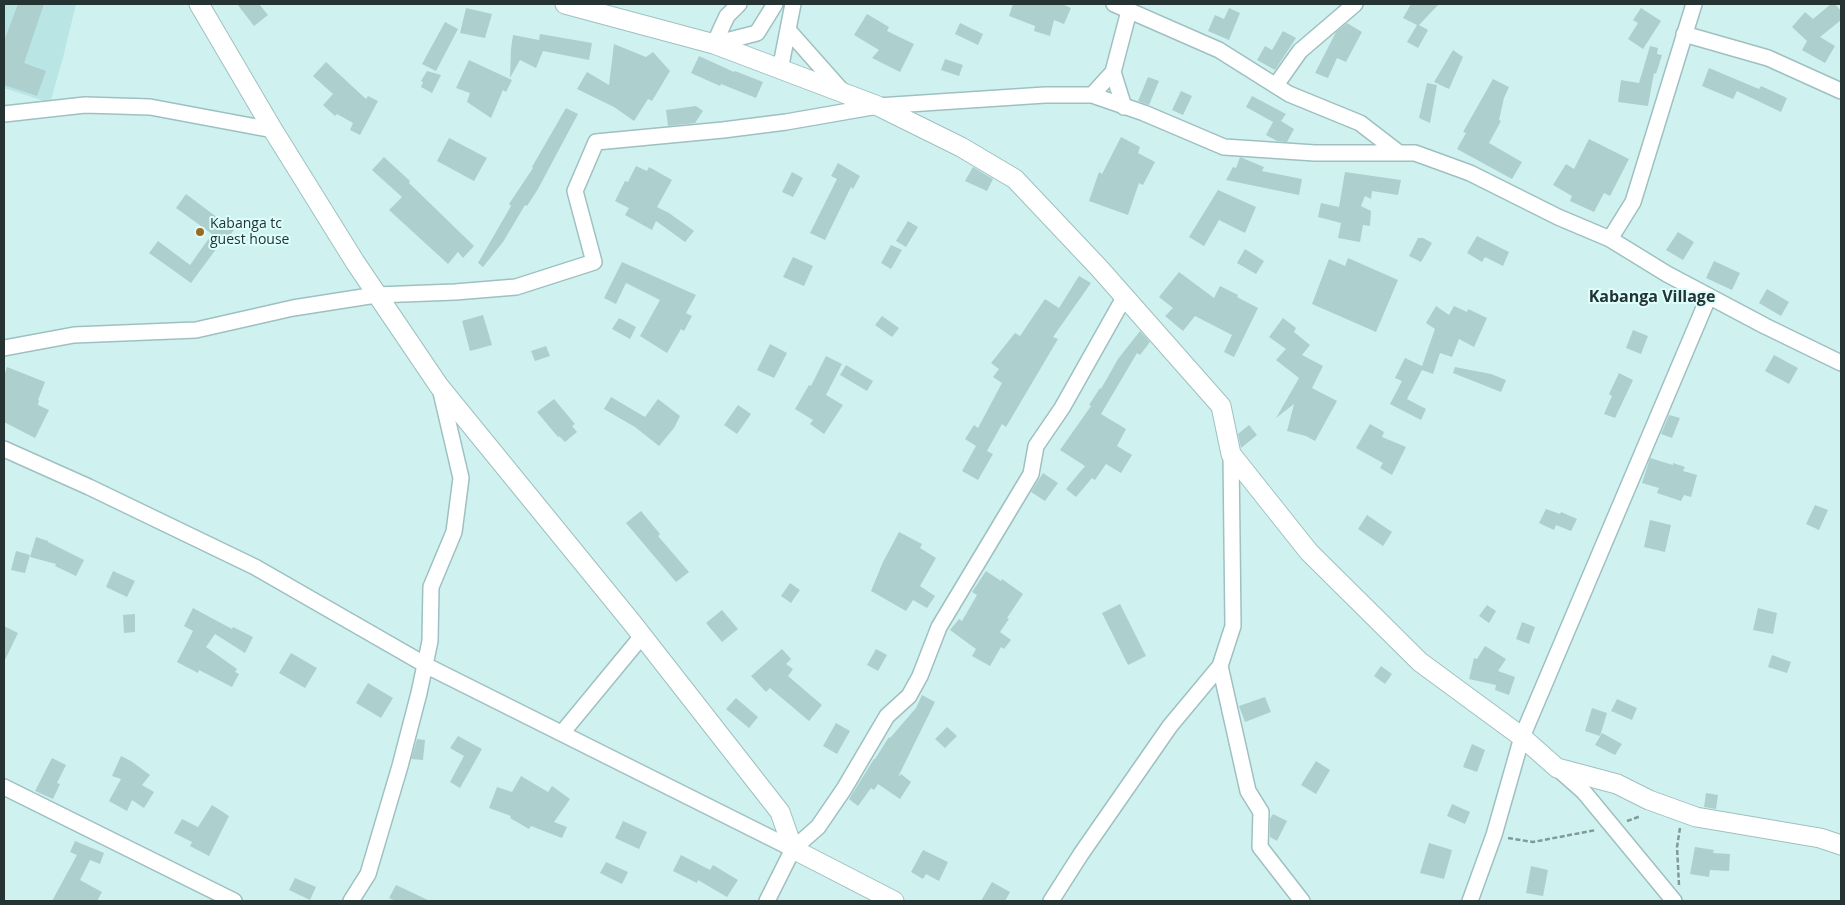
<!DOCTYPE html>
<style>
body{margin:0}
#map{position:relative;width:1845px;height:905px;overflow:hidden;background:#cff2f1;font-family:"Open Sans",sans-serif}
canvas{display:block}
.frame{position:absolute;inset:0;border:5px solid #263333;pointer-events:none}
</style>
<div id="map">
<canvas width="1845" height="905"></canvas>
<div class="frame"></div>
</div>
<script>
const context = document.querySelector('canvas').getContext('2d');
context.lineJoin = 'round';
function fillPath(path, color) {
  context.fillStyle = color;
  context.fill(path, 'evenodd');
}
function strokePath(path, color, width, dash) {
  context.strokeStyle = color;
  context.lineWidth = width;
  context.lineCap = dash ? 'butt' : 'round';
  context.setLineDash(dash || []);
  context.stroke(path);
}
function drawText(font, color, halo, rows, align = 'center') {
  context.font = font + ' "Open Sans",sans-serif';
  context.lineWidth = 4;
  context.setLineDash([]);
  context.textBaseline = 'middle';
  context.strokeStyle = halo;
  context.fillStyle = color;
  for (const [text, x, y, turn = 0] of rows) {
    context.save();
    context.translate(x, y);
    context.rotate((+turn || 0) * Math.PI / 180);
    context.textAlign = isNaN(turn) ? turn : align;
    if (halo) context.strokeText(text, 0, 0);
    context.fillText(text, 0, 0);
    context.restore();
  }
}
fillPath(new Path2D(`
 M4 4H76L63 58 50 103 4 88Z`), '#bae5e5');
fillPath(new Path2D(`
 M18 4H44L24 63 46 71 37 96 4 85V41Z
 M237 4H259L268 15 254 26Z
 M1013 4H1062L1071 8 1064 24 1054 20 1050 36 1034 31 1035 26 1009 16Z
 M1411 4H1439L1419 25 1428 30 1418 48 1407 42 1417 25 1403 18Z
 M1831 4H1835L1841 11V20L1820 37 1835 46 1825 63 1802 50 1807 41 1792 27 1805 12 1813 19Z
 M466 8 492 14 485 38 460 33Z
 M1229 8 1240 13 1229 40 1208 31 1215 15 1224 19Z
 M1641 8 1661 21 1643 49 1628 39 1638 23 1633 20Z
 M867 14 889 27 887 31 914 44 900 72 872 58 879 50 854 35Z
 M445 22 458 29 436 71 422 64Z
 M960 23 983 34 978 45 955 34Z
 M1347 23 1362 32 1346 62 1337 58 1328 78 1315 73 1336 32Z
 M1283 31 1296 38 1275 70 1257 60 1265 46 1272 50Z
 M540 34 592 43 589 60 543 51 536 68 520 60 510 78 511 49 513 35 539 40Z
 M614 44 646 57 653 52 670 71 652 101 648 99 634 121 614 107 577 89 587 72 609 85Z
 M1650 46 1658 48 1657 54 1662 55 1656 74 1654 73 1648 106 1618 102 1621 80 1639 83Z
 M1453 50 1463 57 1449 89 1434 82Z
 M699 56 734 72 735 71 763 82 756 98 721 84 720 86 691 73Z
 M945 59 963 65 959 76 941 70Z
 M469 60 512 80 506 92 503 90 491 118 467 102 470 93 456 88Z
 M326 62 366 99 368 96 378 101 360 135 350 130 353 123 337 114 335 116 323 105 333 94 313 76Z
 M1709 68 1759 89 1761 86 1787 98 1781 112 1737 91 1733 99 1702 86Z
 M427 71 441 75 432 93 421 87 423 82 421 81Z
 M1148 77 1159 81 1149 105 1138 101Z
 M1493 79 1509 87 1504 98 1499 120 1501 121 1489 143 1522 162 1512 179 1457 149 1466 133 1463 132Z
 M1427 83 1437 85 1430 123 1419 118Z
 M1181 91 1192 96 1183 115 1172 110Z
 M1252 96 1286 114 1281 121 1294 129 1287 142 1277 141 1266 135 1273 122 1246 107Z
 M696 106 703 111 695 123 668 126 666 110Z
 M566 108 578 114 538 189 527 206 525 205 503 242 483 267 478 263 511 206 509 204 533 168 532 167Z
 M1121 137 1140 147 1138 153 1155 162 1143 185 1139 183 1128 215 1089 201 1099 172 1102 174Z
 M449 138 487 158 474 181 437 161Z
 M1589 139 1629 159 1610 196 1604 193 1594 212 1570 201 1572 196 1553 185 1566 164 1574 169Z
 M384 157 410 181 409 183 474 246 463 258 458 252 448 264 389 210 402 197 372 170Z
 M1240 157 1264 167 1262 171 1302 179 1299 195 1226 180 1233 167 1236 168Z
 M838 163 860 176 853 189 851 187 825 240 810 233 837 179 831 176Z
 M636 166 647 171 649 167 672 180 657 207 669 213 694 231 685 242 656 221 652 230 625 215 629 208 615 201 625 181 628 182Z
 M973 167 993 179 987 191 965 181Z
 M792 172 803 178 793 197 782 192Z
 M1345 172 1401 180 1398 195 1372 191 1371 199 1365 196 1361 206 1371 211 1370 226 1363 225 1360 242 1338 238 1341 223 1318 217 1321 203 1339 207Z
 M1218 190 1256 207 1245 233 1219 220 1204 246 1189 237Z
 M186 194 234 230 224 243 222 241 191 283 149 253 158 241 190 265 212 234 176 208Z
 M908 221 918 227 906 247 896 241Z
 M1678 232 1694 242 1683 260 1666 250Z
 M1477 236 1509 252 1503 266 1485 257 1482 262 1467 253Z
 M1418 238H1423L1432 243 1421 262 1409 256Z
 M891 245 902 250 891 269 881 263Z
 M1245 249 1264 261 1256 274 1237 263Z
 M793 257 813 266 804 286 783 277Z
 M1348 258 1398 280 1376 332 1312 304 1329 259 1345 266Z
 M1714 261 1740 273 1732 290 1706 278Z
 M622 262 696 295 686 313 692 316 684 331 681 329 667 353 640 336 660 300 626 283 616 304 604 298Z
 M1179 272 1214 298 1220 286 1238 295 1237 297 1258 308 1234 357 1224 352 1232 335 1195 316 1183 331 1165 316 1173 308 1159 297Z
 M1079 276 1091 283 1053 337 1058 339 1006 427 1002 424 987 451 993 454 978 480 962 471 976 446 965 439 974 425 978 428 1002 383 993 377 999 369 991 363 1015 333 1020 336 1045 299 1059 308Z
 M1767 289 1789 302 1781 316 1759 303Z
 M1436 306 1449 315 1454 306 1467 312 1468 309 1487 318 1474 347 1459 339 1452 357 1440 353 1433 374 1422 370 1407 399 1426 409 1421 420 1390 404 1402 381 1395 378 1405 358 1422 366 1435 329 1426 323Z
 M483 315 492 345 470 351 462 321Z
 M882 316 899 328 892 337 875 325Z
 M619 318 636 327 630 339 612 329Z
 M1283 318 1296 328 1294 332 1310 345 1302 355 1323 366 1312 388 1337 401 1315 441 1306 436 1287 431 1294 404 1276 418 1299 378 1276 360 1286 349 1269 337Z
 M1633 330 1648 336 1641 354 1626 348Z
 M1140 331 1150 342 1140 355 1137 353 1101 414 1126 429 1117 446 1132 455 1121 473 1106 464 1095 480 1092 478 1076 497 1066 489 1085 466 1060 450 1091 406 1089 405 1100 388 1101 389 1118 359Z
 M770 344 787 353 774 378 757 370Z
 M546 346 550 356 535 361 531 351Z
 M1774 355 1798 368 1789 384 1765 371Z
 M826 356 842 364 826 395 843 405 824 434 810 424 813 420 795 409 809 385 811 386Z
 M846 365 873 381 867 391 840 375Z
 M7 367 45 382 38 400H39L38 405 49 410 35 438 4 422V376Z
 M1455 367 1491 374 1506 380 1501 392 1453 373Z
 M1619 373 1633 380 1615 418 1604 414 1612 396 1609 394Z
 M611 397 645 417 658 399 680 416 674 428 659 446 635 427 604 409Z
 M554 399 575 424 572 426 577 432 565 442 559 436 558 437 537 412Z
 M738 405 751 414 737 434 724 425Z
 M1669 415 1680 418 1672 438 1661 434Z
 M1370 424 1384 432 1382 437 1406 447 1392 475 1380 468 1383 463 1356 448Z
 M1249 425 1257 435 1241 448 1238 434Z
 M1650 458 1673 465V463L1685 467 1683 471 1697 475 1691 497 1684 495 1681 501 1657 493 1659 488 1642 483Z
 M1043 473 1058 483 1045 501 1031 492Z
 M1815 505 1828 510 1819 530 1806 524Z
 M1546 509 1560 514 1561 512 1577 519 1571 531 1556 525 1554 530 1539 523Z
 M641 511 660 534 658 536 689 572 676 582 626 523Z
 M1367 515 1392 532 1383 546 1358 529Z
 M1650 520 1671 525 1665 552 1644 547Z
 M899 532 922 544 920 548 936 558 920 586 935 596 927 608 913 600 906 611 871 591 883 562Z
 M36 537 48 541V542L84 560 76 576 55 566 56 564 30 557Z
 M16 551 30 555 25 573 11 570Z
 M113 571 135 581 127 597 106 587Z
 M986 571 1001 581 1002 579 1023 594 1007 618 1009 619 1000 632 1011 640 1004 649 1001 647 990 666 972 656 976 649 950 630 959 619 962 621 977 595 972 592Z
 M790 583 800 590 791 603 781 596Z
 M1120 604 1146 656 1128 665 1102 613Z
 M1487 605 1496 611 1489 623 1479 616Z
 M193 608 232 629 233 627 253 637 245 653 215 634 206 647 237 669 235 672 239 674 232 687 199 670 198 673 177 662 193 631 184 626Z
 M1758 608 1777 613 1773 634 1753 630Z
 M722 610 738 629 722 642 706 623Z
 M135 614V632L124 633 123 615Z
 M1522 622 1535 627 1529 644 1516 639Z
 M4 626 18 633 4 662Z
 M1485 646 1506 659 1498 671 1515 677 1509 695 1495 690 1496 685 1469 679 1474 658 1477 659Z
 M782 649 791 659 786 664 793 669 788 676 822 705 809 721 770 688 766 692 751 676Z
 M876 649 887 655 878 671 867 665Z
 M291 653 317 668 305 688 279 673Z
 M1772 655 1791 662 1787 673 1768 667Z
 M1381 666 1392 674 1385 684 1374 676Z
 M368 683 393 698 381 718 356 703Z
 M922 695 935 702 898 777 901 774 911 782 900 799 878 784 874 790 871 788 858 806 849 799 874 759H875L889 737 890 738 916 708Z
 M1265 697 1271 712 1245 722 1239 706Z
 M736 698 758 717 749 728 726 709Z
 M1617 699 1637 708 1632 720 1611 711Z
 M1592 708 1607 713 1600 736 1585 731Z
 M836 723 850 731 837 754 823 746Z
 M947 727 957 736 945 748 935 739Z
 M1602 733 1622 744 1615 755 1595 745Z
 M458 736 482 749 460 788 450 782 464 756 450 748Z
 M417 739 425 740 423 760 411 759Z
 M1472 744 1485 750 1477 772 1463 767Z
 M121 756 131 761 150 775 142 785 154 792 144 808 132 800 127 811 109 801 121 779 112 776Z
 M52 758 66 765 57 783 60 784 53 799 35 791Z
 M1316 761 1330 770 1316 794 1301 785Z
 M521 776 548 792 552 786 570 799 554 822 567 827 562 838 531 826 529 829 510 818 511 816 489 808 497 787 512 792Z
 M1706 793 1718 795 1716 809 1704 807Z
 M1452 804 1470 812 1465 824 1447 816Z
 M212 805 229 816 209 856 190 846 192 842 174 833 182 819 198 827Z
 M1273 814 1287 821 1277 841 1270 837V819Z
 M623 821 647 832 639 849 615 838Z
 M75 841 104 853 100 864 90 860 80 880 102 892 97 901H52L77 855 70 852Z
 M1429 843 1452 850 1444 879 1420 873Z
 M1695 847 1714 850 1713 853 1730 854 1729 871 1710 870 1709 877 1690 874Z
 M923 850 948 862 939 881 926 874 923 879 911 872Z
 M681 855 710 870 713 865 738 880 727 897 698 880 697 883 673 871Z
 M606 862 628 872 622 884 600 873Z
 M1531 866 1548 870 1543 896 1526 893Z
 M295 878 316 887 310 900 289 890Z
 M992 882 1010 892 1005 901H981Z
 M396 885 430 901H396L389 898Z`), '#adcfce');
const minor = new Path2D(`
 M1114 4 1219 50 1289 94 1360 123 1399 153
 M788 30 843 92
 M1684 34 1768 58 1841 91
 M714 44 757 33 775 4
 M714 44 727 16 739 4
 M780 70 793 4
 M1113 72 1124 107
 M1276 85 1300 51 1355 4
 M1092 95 1113 72 1129 11
 M4 114 85 105 150 107 273 130
 M1610 239 1633 202 1694 4
 M4 348 74 335 196 330 293 308 376 295 455 292 516 287 594 262 575 191 596 142 723 130 786 122 878 106 1045 95H1092L1144 113 1224 147 1315 153H1415L1470 173 1558 217 1610 239 1667 274 1765 326 1841 363
 M4 449 89 487 255 567 431 668 793 849
 M1231 454 1233 626 1220 666 1248 791 1261 812 1260 847 1302 901
 M562 733 642 636
 M1558 769 1584 792 1674 901
 M4 787 234 901
 M351 901 368 874 400 766 419 693 430 641 431 587 454 532 461 478 440 388
 M767 901 793 849 818 827 844 789 887 716 909 696 920 676 939 627 1031 474 1036 446 1062 408 1125 296
 M1051 901 1081 854 1170 726 1220 666
 M1470 901 1494 835 1522 737 1709 296`);
const tertiary = new Path2D(`
 M199 4 273 130 355 262 439 386 633 624 780 812 793 849 894 901
 M565 4 714 44 878 106 961 147 1015 179 1100 269 1221 406 1231 454 1309 552 1420 662 1522 737 1557 768 1617 784 1649 800 1696 817 1820 838 1841 845`);
strokePath(minor, '#9fc0c0', 18);
strokePath(tertiary, '#9fc0c0', 21);
strokePath(new Path2D(`
 M1627 821 1641 816
 M1508 838 1533 842 1596 830
 M1679 885 1677 847 1680 828`), '#819999', 2.5, [5, 2.5]);
strokePath(minor, '#fff', 15);
strokePath(tertiary, '#fff', 19);
for (const [x, y, r, color] of [
 [200,232,5,"#9c6b1f"]
]) {
  const dot = new Path2D();
  dot.arc(x, y, r, 0, 2 * Math.PI);
  context.fillStyle = color;
  context.fill(dot);
  strokePath(dot, '#dcfffe', 2);
}
drawText('14px', '#263333', '#dcfffe', [
 ["Kabanga tc",210,224],
 ["guest house",210,240]
], 'left');
drawText('bold 16px', '#263333', '#dcfffe', [
 ["Kabanga Village",1652,297]
]);
</script>
